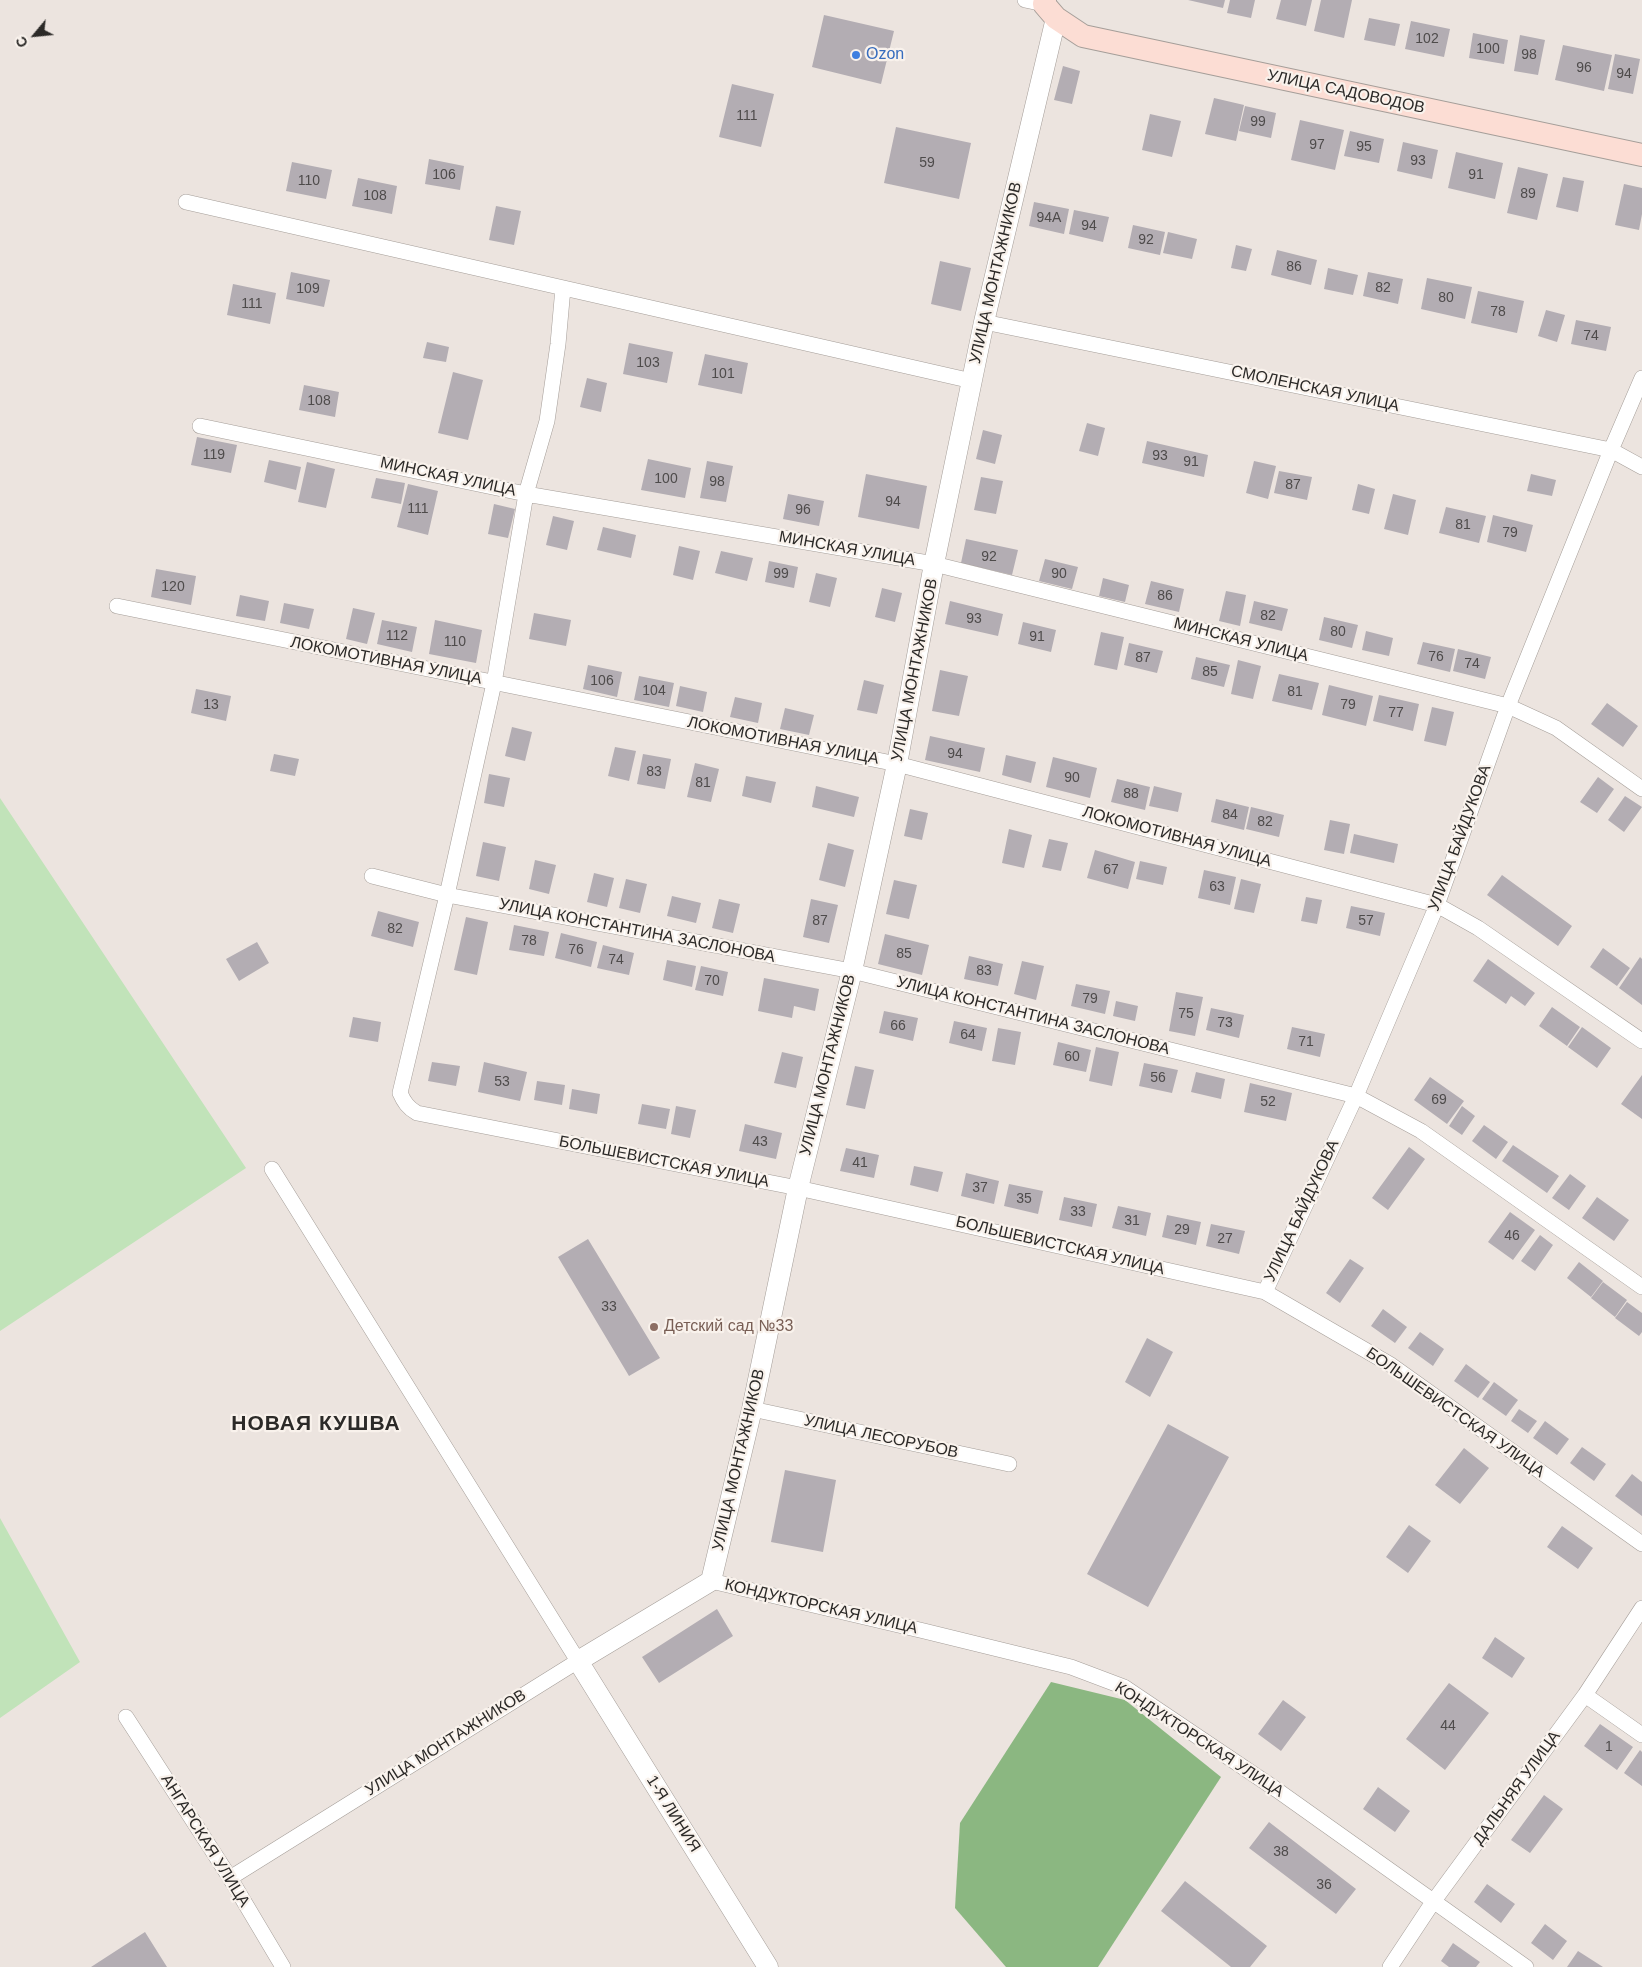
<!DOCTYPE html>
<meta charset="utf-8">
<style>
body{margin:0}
#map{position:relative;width:1642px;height:1967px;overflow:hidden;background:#ece4df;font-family:Helvetica,sans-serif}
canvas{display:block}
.north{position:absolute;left:10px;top:10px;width:50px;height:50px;-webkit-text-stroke:4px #f9f2ec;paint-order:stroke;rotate:242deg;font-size:14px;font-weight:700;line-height:20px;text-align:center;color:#2c2a28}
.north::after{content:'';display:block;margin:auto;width:18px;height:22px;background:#2c2a28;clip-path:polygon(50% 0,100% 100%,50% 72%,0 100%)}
</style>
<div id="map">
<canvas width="1642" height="1967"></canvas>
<div class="north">С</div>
</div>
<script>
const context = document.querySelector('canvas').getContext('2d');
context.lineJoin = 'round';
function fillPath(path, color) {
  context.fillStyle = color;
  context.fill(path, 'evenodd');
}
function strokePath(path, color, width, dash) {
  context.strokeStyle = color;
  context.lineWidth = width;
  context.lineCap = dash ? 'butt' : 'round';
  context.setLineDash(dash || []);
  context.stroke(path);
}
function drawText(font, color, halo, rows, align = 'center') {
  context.font = font + ' Helvetica,sans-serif';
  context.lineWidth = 4.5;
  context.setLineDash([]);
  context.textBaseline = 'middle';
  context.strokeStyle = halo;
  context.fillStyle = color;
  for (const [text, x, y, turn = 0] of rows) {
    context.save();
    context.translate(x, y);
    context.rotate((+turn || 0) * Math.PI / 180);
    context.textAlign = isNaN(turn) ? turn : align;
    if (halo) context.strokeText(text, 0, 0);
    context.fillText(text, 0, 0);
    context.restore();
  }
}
fillPath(new Path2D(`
 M0 798 246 1168 0 1331Z
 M0 1518 80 1662 0 1718Z`), '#c1e3b9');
fillPath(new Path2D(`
 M1051 1682 1125 1700 1221 1777 1098 1967H1006L955 1908 960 1823Z`), '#8bb781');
fillPath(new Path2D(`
 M1188 0H1225L1223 8Z
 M1230 0H1255L1251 18 1227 13Z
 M1281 0H1312L1306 26 1276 19Z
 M1321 0H1352L1344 38 1314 31Z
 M824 15 894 31 881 84 812 67Z
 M1369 18 1400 24 1395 46 1364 40Z
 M1411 21 1450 29 1444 57 1405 49Z
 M1473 33 1508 40 1504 64 1469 58Z
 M1520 35 1545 40 1538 75 1514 71Z
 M1563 45 1612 55 1604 91 1555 80Z
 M1615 54 1640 59 1633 94 1608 89Z
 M1063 66 1080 71 1072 104 1054 100Z
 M732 84 774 94 761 147 719 137Z
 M1214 98 1244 105 1236 141 1205 134Z
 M1245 106 1276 113 1271 138 1239 131Z
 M1150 114 1181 121 1172 157 1142 150Z
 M1300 120 1344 130 1335 170 1291 160Z
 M896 127 971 143 959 199 884 183Z
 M1350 131 1384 139 1379 163 1344 156Z
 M1403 142 1438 150 1432 179 1397 171Z
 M1456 152 1503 163 1495 199 1448 188Z
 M429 159 464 166 460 190 425 184Z
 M292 162 332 170 326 199 286 191Z
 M1518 167 1548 174 1537 220 1507 213Z
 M1563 177 1584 181 1578 212 1556 207Z
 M358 178 397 186 392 214 352 206Z
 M1624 184 1642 188V214L1639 230 1615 225Z
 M1034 202 1069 209 1064 234 1029 226Z
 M496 206 521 211 514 245 489 240Z
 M1074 210 1109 217 1103 242 1069 234Z
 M1133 225 1165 232 1160 255 1128 248Z
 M1168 232 1197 239 1192 259 1163 253Z
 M1236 245 1252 249 1246 271 1231 268Z
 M1277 250 1317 260 1311 285 1271 275Z
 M940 261 971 268 961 311 931 304Z
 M1328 268 1358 275 1353 295 1324 289Z
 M291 272 330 280 324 307 286 299Z
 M1368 272 1403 279 1398 304 1363 296Z
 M1427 278 1472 287 1465 319 1421 309Z
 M233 284 276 293 270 324 227 315Z
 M1478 291 1524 301 1517 333 1471 323Z
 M1546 310 1565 315 1557 342 1538 336Z
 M1576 320 1611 327 1606 351 1571 344Z
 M427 342 449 347 446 362 423 358Z
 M629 343 673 352 667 383 623 374Z
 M705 354 748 363 742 394 698 385Z
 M453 372 483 380 468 440 438 433Z
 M587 378 607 383 601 412 580 407Z
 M304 385 339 392 335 417 299 410Z
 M1087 423 1105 428 1098 456 1079 451Z
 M983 430 1002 435 995 464 976 459Z
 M197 437 237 445 231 473 191 465Z
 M1147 441 1208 455 1204 477 1142 463Z
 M648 459 691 468 685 498 641 490Z
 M269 460 301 467 296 490 264 482Z
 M707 461 733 466 726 502 700 498Z
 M1254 461 1276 466 1268 499 1246 493Z
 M307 462 335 469 326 508 298 502Z
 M1279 471 1312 477 1307 500 1274 493Z
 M866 474 927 486 919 529 858 517Z
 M1531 474 1556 480 1552 496 1527 491Z
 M981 477 1003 481 996 514 974 510Z
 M376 478 405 483 401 504 371 498Z
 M408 484 438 491 428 535 397 527Z
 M1358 484 1375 489 1369 514 1352 510Z
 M788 494 824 501 819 526 783 519Z
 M1393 494 1416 500 1408 535 1384 529Z
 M494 504 515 509 508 538 488 534Z
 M1446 507 1486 516 1479 543 1439 533Z
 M1493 515 1533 525 1526 552 1487 542Z
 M553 516 574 521 567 550 546 545Z
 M603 527 636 535 631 558 597 550Z
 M966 539 1018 550 1012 575 961 563Z
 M679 546 700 551 693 580 673 575Z
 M721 551 753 558 747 581 715 573Z
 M1045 559 1078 567 1072 589 1039 581Z
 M769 561 798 567 794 588 765 582Z
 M156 569 196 576 191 605 151 597Z
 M816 573 837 578 830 607 809 602Z
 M1103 578 1129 585 1125 602 1099 596Z
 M1151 581 1184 589 1179 612 1145 604Z
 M882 588 902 593 895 622 875 617Z
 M1226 591 1246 595 1240 626 1219 621Z
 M240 595 269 601 265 621 236 616Z
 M950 601 1003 614 998 636 945 624Z
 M1254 601 1288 609 1282 631 1249 623Z
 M284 603 314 609 309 629 280 623Z
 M353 608 375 613 367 644 346 639Z
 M534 613 571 620 566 646 529 639Z
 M1324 617 1358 625 1352 648 1319 640Z
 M382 620 417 627 412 652 377 644Z
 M435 620 482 630 476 663 429 654Z
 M1023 622 1056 630 1051 652 1018 644Z
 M1366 631 1393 638 1389 656 1362 650Z
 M1101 632 1124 637 1117 670 1094 665Z
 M1423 642 1455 649 1450 672 1417 664Z
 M1129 643 1163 651 1157 673 1124 665Z
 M1458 649 1491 657 1485 679 1453 671Z
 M1196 657 1230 665 1224 687 1191 679Z
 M1238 660 1261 666 1253 699 1231 694Z
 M588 665 622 672 617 697 583 689Z
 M940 670 968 676 959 716 932 711Z
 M1279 674 1319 683 1312 710 1272 701Z
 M639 676 674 683 669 707 634 700Z
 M864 680 884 685 877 714 857 710Z
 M1329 685 1373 696 1366 726 1322 715Z
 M680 686 707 692 703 712 676 706Z
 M196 689 231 696 226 721 191 713Z
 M1379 695 1419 704 1413 731 1373 721Z
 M735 697 762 703 758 723 730 717Z
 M1607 703 1638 726 1623 747 1591 724Z
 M1432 707 1454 712 1446 746 1424 741Z
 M785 708 814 715 809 735 780 729Z
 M512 727 532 732 525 761 505 756Z
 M930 736 985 748 980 772 925 760Z
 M615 747 636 751 629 781 608 776Z
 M274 754 299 759 295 776 270 771Z
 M643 754 671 759 665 789 637 784Z
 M1006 755 1036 762 1031 783 1002 775Z
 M1053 757 1097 768 1090 798 1046 787Z
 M695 763 719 769 711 802 687 797Z
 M489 774 510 778 504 807 484 803Z
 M746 776 776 782 771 803 742 796Z
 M1598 777 1614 789 1597 813 1580 802Z
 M1117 779 1150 787 1145 810 1111 802Z
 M816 786 859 797 854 817 812 807Z
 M1154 786 1182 793 1178 812 1149 806Z
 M1625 796 1642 807 1624 832 1608 820Z
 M1216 799 1249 807 1244 830 1211 822Z
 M1251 807 1284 815 1279 837 1246 829Z
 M910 809 928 813 922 840 904 836Z
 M1330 820 1350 824 1344 854 1324 850Z
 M1009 829 1032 835 1024 868 1002 863Z
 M1354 834 1398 844 1394 863 1350 853Z
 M1049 839 1068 843 1061 871 1042 867Z
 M483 842 506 847 499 881 476 876Z
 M828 843 854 850 845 887 819 880Z
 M1095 850 1135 862 1128 889 1087 878Z
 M535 860 556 865 549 894 529 889Z
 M1140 861 1167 867 1163 885 1136 879Z
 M1204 870 1236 877 1230 905 1198 898Z
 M594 873 614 878 607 907 587 902Z
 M1502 875 1572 926 1558 946 1487 895Z
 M626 879 647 884 640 913 619 908Z
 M1241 879 1261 884 1254 913 1234 909Z
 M894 880 917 885 909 919 886 914Z
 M672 896 701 903 696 923 667 916Z
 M1306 897 1322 900 1317 924 1301 921Z
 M719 899 740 904 733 933 712 928Z
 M811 899 838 905 829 943 803 937Z
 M1351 906 1385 913 1380 936 1346 928Z
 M378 911 419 922 413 947 371 936Z
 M466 917 488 922 477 975 454 970Z
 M514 925 549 932 544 956 509 950Z
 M561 933 597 942 591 967 555 958Z
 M885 934 929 945 922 975 878 964Z
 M257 942 269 963 239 981 226 959Z
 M603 945 634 953 629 975 597 968Z
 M1603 948 1630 968 1617 986 1590 967Z
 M969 956 1003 964 998 986 964 979Z
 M1640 957 1642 959V1005L1619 988Z
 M1488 959 1535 993 1525 1006 1511 996 1506 1004 1473 981Z
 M667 960 696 966 692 987 663 980Z
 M1022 961 1044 966 1036 1000 1014 994Z
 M701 966 728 972 723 996 695 990Z
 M764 978 819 989 815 1011 794 1006 792 1018 758 1011Z
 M1076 984 1110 991 1105 1014 1071 1006Z
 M1176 992 1203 997 1195 1036 1169 1031Z
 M1116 1001 1138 1006 1135 1021 1113 1016Z
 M1552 1007 1580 1027 1567 1046 1539 1026Z
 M1211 1008 1244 1015 1239 1038 1206 1030Z
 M884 1011 918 1018 913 1041 879 1033Z
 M353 1017 381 1022 378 1042 349 1037Z
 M954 1021 987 1028 982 1051 949 1043Z
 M1292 1027 1325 1034 1320 1057 1287 1049Z
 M1582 1027 1611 1048 1597 1068 1568 1047Z
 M998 1028 1021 1032 1015 1065 992 1061Z
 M1058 1042 1091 1050 1086 1072 1053 1065Z
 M1096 1047 1119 1052 1112 1086 1089 1081Z
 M782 1052 803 1057 796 1088 774 1083Z
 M432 1062 460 1066 456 1086 428 1081Z
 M484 1062 527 1072 520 1101 478 1092Z
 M1144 1063 1178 1070 1172 1093 1139 1086Z
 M855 1066 874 1070 865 1109 846 1105Z
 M1196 1072 1225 1079 1221 1099 1191 1092Z
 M1642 1075V1119L1621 1104Z
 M1430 1077 1464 1101 1447 1124 1414 1100Z
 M537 1081 565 1085 562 1105 534 1100Z
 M1250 1083 1292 1093 1286 1121 1244 1112Z
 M572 1089 600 1094 597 1114 569 1109Z
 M642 1104 670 1109 666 1129 638 1124Z
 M676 1106 696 1110 690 1138 671 1134Z
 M1462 1106 1475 1116 1462 1135 1449 1126Z
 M745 1124 782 1133 776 1159 739 1151Z
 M1484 1125 1508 1142 1496 1159 1472 1141Z
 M1513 1145 1559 1176 1547 1193 1502 1161Z
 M1409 1147 1425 1159 1388 1210 1372 1198Z
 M846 1148 879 1155 874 1178 840 1171Z
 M914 1166 943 1172 938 1192 910 1185Z
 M966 1173 999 1181 994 1204 961 1196Z
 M1570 1174 1586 1186 1569 1210 1552 1198Z
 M1009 1184 1043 1191 1038 1214 1004 1206Z
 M1064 1197 1097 1204 1092 1227 1059 1220Z
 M1597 1197 1629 1220 1614 1241 1582 1218Z
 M1118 1206 1151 1213 1146 1236 1112 1228Z
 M1510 1212 1535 1230 1513 1260 1488 1242Z
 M1167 1215 1201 1222 1196 1245 1162 1237Z
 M1211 1224 1245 1231 1239 1254 1206 1246Z
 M1540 1235 1553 1245 1535 1271 1521 1261Z
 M588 1239 660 1358 629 1376 558 1257Z
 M1350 1259 1364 1268 1340 1303 1326 1293Z
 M1579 1262 1603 1281 1591 1297 1567 1278Z
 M1603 1282 1627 1300 1615 1317 1591 1298Z
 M1627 1302 1642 1313V1332L1639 1336 1615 1318Z
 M1383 1309 1407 1327 1395 1343 1371 1326Z
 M1420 1332 1444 1349 1433 1366 1408 1348Z
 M1147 1338 1173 1352 1150 1397 1125 1382Z
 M1466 1364 1490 1382 1478 1398 1454 1381Z
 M1494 1382 1518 1400 1506 1416 1482 1399Z
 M1519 1409 1537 1421 1528 1433 1511 1421Z
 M1545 1421 1569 1439 1557 1455 1533 1438Z
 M1168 1424 1229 1457 1148 1607 1087 1574Z
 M1582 1447 1606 1464 1594 1481 1570 1463Z
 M1464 1448 1489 1468 1460 1504 1435 1485Z
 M785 1470 836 1480 823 1552 771 1542Z
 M1632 1474 1642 1482V1516L1615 1496Z
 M1409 1525 1431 1541 1408 1573 1386 1557Z
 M1562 1526 1593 1548 1578 1569 1547 1547Z
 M717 1609 733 1636 659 1683 642 1657Z
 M1495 1637 1525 1658 1512 1678 1482 1658Z
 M1449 1683 1489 1713 1445 1770 1406 1739Z
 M1283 1700 1306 1717 1281 1751 1258 1734Z
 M1600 1724 1633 1747 1617 1770 1584 1746Z
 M1640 1750 1642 1752V1786L1624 1773Z
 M1378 1787 1410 1811 1395 1832 1363 1809Z
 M1544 1795 1563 1809 1530 1853 1511 1840Z
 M1269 1822 1356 1889 1336 1914 1249 1848Z
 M1185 1881 1267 1946 1250 1967H1231L1161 1911Z
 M1487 1884 1515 1904 1501 1923 1474 1902Z
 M1545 1924 1567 1941 1553 1960 1531 1943Z
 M145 1932 167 1967H91Z
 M1453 1943 1480 1962 1476 1967H1449L1441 1961Z
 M1578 1951 1603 1967H1567Z`), '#b3adb3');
const minor = new Path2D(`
 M1025 0 1044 4
 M186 202 972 381
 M563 288 558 344 547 421 526 494 494 683 447 895 400 1093C404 1102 408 1108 417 1113L798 1188 1265 1292 1391 1365 1642 1544
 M984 322 1611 450 1642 467
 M200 426 526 494 934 564 1508 706 1556 728 1642 789
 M117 606 897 764 1437 905 1478 928 1642 1041
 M372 876 447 895 852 971 1356 1096 1421 1131 1642 1287
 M1265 1292 1356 1096 1437 905 1508 706 1611 450 1642 378
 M752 1409 1009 1464
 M711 1581 924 1631 1071 1667 1124 1687 1277 1790 1526 1967
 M1585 1695 1642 1735
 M126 1717 230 1878 283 1967
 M230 1878 578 1661 272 1169
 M1390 1967 1433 1902 1585 1695 1642 1608`);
const tertiary = new Path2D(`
 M768 1967 578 1661 711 1581 752 1409 798 1188 852 971 897 764 934 564 984 322 1056 18`);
const secondary = new Path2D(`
 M1045 0 1044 4 1056 18 1083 36 1642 155`);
strokePath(minor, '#a59e99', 16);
strokePath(tertiary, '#a59e99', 21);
strokePath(secondary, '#a59e99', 24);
strokePath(minor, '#fff', 15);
strokePath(tertiary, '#fff', 20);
strokePath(secondary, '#fcddd4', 22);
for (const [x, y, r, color] of [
 [856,55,5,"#3f7fe0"],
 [654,1327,5,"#8d6e63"]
]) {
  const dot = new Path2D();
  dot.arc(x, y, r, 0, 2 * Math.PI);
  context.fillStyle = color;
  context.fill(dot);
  strokePath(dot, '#f9f2ec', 2);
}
drawText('14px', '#4e4b4b', null, [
 ["102",1427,39],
 ["100",1488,49],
 ["98",1529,55],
 ["96",1584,68],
 ["94",1624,74],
 ["111",747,116],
 ["99",1258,122],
 ["97",1317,145],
 ["95",1364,147],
 ["93",1418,161],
 ["59",927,163],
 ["106",444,175],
 ["91",1476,175],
 ["110",309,181],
 ["89",1528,194],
 ["108",375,196],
 ["94А",1049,218],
 ["94",1089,226],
 ["92",1146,240],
 ["86",1294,267],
 ["82",1383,288],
 ["109",308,289],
 ["80",1446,298],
 ["111",252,304],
 ["78",1498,312],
 ["74",1591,336],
 ["103",648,363],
 ["101",723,374],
 ["108",319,401],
 ["119",214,455],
 ["93",1160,456],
 ["91",1191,462],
 ["100",666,479],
 ["98",717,482],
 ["87",1293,485],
 ["94",893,502],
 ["111",418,509],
 ["96",803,510],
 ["81",1463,525],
 ["79",1510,533],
 ["92",989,557],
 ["99",781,574],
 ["90",1059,574],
 ["120",173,587],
 ["86",1165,596],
 ["82",1268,616],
 ["93",974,619],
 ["80",1338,632],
 ["112",397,636],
 ["91",1037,637],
 ["110",455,642],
 ["76",1436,657],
 ["87",1143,658],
 ["74",1472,664],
 ["85",1210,672],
 ["106",602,681],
 ["104",654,691],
 ["81",1295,692],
 ["13",211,705],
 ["79",1348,705],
 ["77",1396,713],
 ["94",955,754],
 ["83",654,772],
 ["90",1072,778],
 ["81",703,783],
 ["88",1131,794],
 ["84",1230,815],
 ["82",1265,822],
 ["67",1111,870],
 ["63",1217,887],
 ["87",820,921],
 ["57",1366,921],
 ["82",395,929],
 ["78",529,941],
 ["76",576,950],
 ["85",904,954],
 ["74",616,960],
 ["83",984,971],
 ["70",712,981],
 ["79",1090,999],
 ["75",1186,1014],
 ["73",1225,1023],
 ["66",898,1026],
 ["64",968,1035],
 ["71",1306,1042],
 ["60",1072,1057],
 ["56",1158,1078],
 ["53",502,1082],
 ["69",1439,1100],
 ["52",1268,1102],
 ["43",760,1142],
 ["41",860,1163],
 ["37",980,1188],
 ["35",1024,1199],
 ["33",1078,1212],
 ["31",1132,1221],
 ["29",1182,1230],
 ["46",1512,1236],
 ["27",1225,1239],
 ["33",609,1307],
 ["44",1448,1726],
 ["1",1609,1747],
 ["38",1281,1852],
 ["36",1324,1885]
]);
drawText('16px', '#366cbe', '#f9f2ec', [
 ["Ozon",866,55]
], 'left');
drawText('16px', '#2c2a28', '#f9f2ec', [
 ["УЛИЦА САДОВОДОВ",1346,92,12],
 ["УЛИЦА МОНТАЖНИКОВ",996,273,-77],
 ["СМОЛЕНСКАЯ УЛИЦА",1315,389,12],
 ["МИНСКАЯ УЛИЦА",448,477,12],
 ["МИНСКАЯ УЛИЦА",847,549,10],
 ["МИНСКАЯ УЛИЦА",1241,640,14],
 ["ЛОКОМОТИВНАЯ УЛИЦА",386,661,11],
 ["УЛИЦА МОНТАЖНИКОВ",915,670,-79],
 ["ЛОКОМОТИВНАЯ УЛИЦА",783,741,11],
 ["ЛОКОМОТИВНАЯ УЛИЦА",1177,837,15],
 ["УЛИЦА БАЙДУКОВА",1460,838,-70],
 ["УЛИЦА КОНСТАНТИНА ЗАСЛОНОВА",637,931,11],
 ["УЛИЦА КОНСТАНТИНА ЗАСЛОНОВА",1033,1016,14],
 ["УЛИЦА МОНТАЖНИКОВ",828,1065,-76],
 ["БОЛЬШЕВИСТСКАЯ УЛИЦА",664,1162,11],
 ["УЛИЦА БАЙДУКОВА",1302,1211,-65],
 ["БОЛЬШЕВИСТСКАЯ УЛИЦА",1060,1246,13],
 ["БОЛЬШЕВИСТСКАЯ УЛИЦА",1455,1413,35],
 ["УЛИЦА ЛЕСОРУБОВ",881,1437,12],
 ["УЛИЦА МОНТАЖНИКОВ",739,1460,-77],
 ["КОНДУКТОРСКАЯ УЛИЦА",821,1607,13],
 ["КОНДУКТОРСКАЯ УЛИЦА",1199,1740,33],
 ["УЛИЦА МОНТАЖНИКОВ",446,1743,-32],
 ["ДАЛЬНЯЯ УЛИЦА",1517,1788,-54],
 ["1-Я ЛИНИЯ",673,1814,58],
 ["АНГАРСКАЯ УЛИЦА",205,1841,58]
]);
drawText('16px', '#785e54', '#f9f2ec', [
 ["Детский сад №33",664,1327]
], 'left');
context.letterSpacing = '1px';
drawText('bold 21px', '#2c2a28', '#f9f2ec', [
 ["НОВАЯ КУШВА",316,1424]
]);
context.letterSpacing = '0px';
</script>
